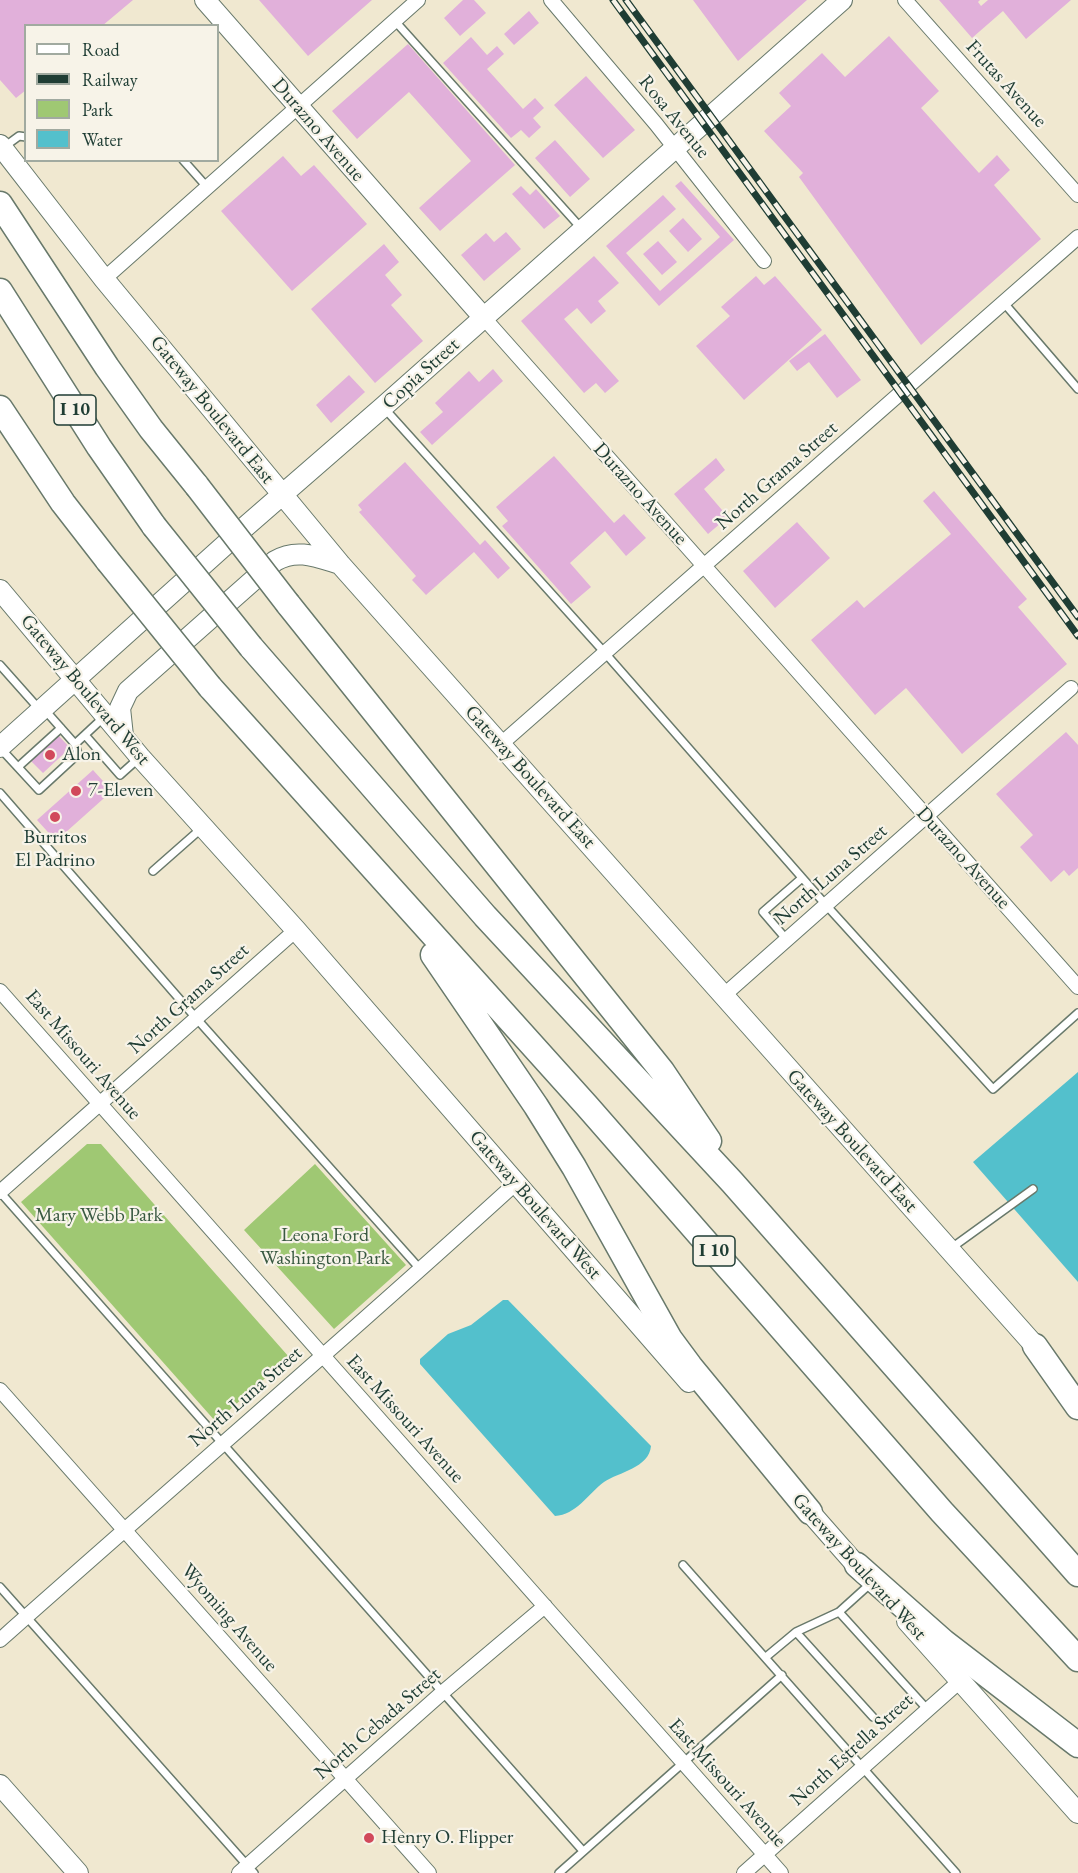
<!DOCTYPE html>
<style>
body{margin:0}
#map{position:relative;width:1078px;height:1873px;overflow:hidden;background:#f0e8d0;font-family:"EB Garamond",serif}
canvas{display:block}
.legend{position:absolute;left:24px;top:24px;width:195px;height:138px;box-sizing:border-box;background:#f7f3e8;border:2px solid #a1aaa0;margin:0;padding:8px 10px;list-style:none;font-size:18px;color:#1f3d34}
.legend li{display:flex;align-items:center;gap:12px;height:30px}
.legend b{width:30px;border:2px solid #a1aaa0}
</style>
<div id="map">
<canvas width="1078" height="1873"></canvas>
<ul class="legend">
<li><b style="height:8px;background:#fff"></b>Road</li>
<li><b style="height:8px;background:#1f3d34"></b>Railway</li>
<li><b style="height:16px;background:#9fc873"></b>Park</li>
<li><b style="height:16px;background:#53c0cc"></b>Water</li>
</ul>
</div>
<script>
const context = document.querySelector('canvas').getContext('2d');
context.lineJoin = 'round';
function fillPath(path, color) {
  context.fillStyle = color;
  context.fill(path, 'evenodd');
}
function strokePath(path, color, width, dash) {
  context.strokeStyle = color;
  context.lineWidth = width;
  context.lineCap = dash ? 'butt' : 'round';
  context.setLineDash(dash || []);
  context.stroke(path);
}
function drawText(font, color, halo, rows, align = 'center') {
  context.font = font + ' "EB Garamond",serif';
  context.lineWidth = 4.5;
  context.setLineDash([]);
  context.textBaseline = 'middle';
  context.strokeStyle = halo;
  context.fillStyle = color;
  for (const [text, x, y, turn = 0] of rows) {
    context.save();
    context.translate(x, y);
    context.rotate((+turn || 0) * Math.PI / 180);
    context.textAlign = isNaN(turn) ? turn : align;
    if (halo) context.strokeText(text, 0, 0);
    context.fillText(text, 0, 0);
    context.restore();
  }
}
fillPath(new Path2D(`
 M87 1144H101L289 1357 216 1422 21 1202Z
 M315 1164 406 1265 334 1329 244 1230Z`), '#9fc873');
fillPath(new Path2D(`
 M1078 1072V1282L973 1162Z
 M503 1300H508L651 1446C649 1468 619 1472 604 1482 588 1494 576 1515 555 1516L420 1364V1359L448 1334 471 1325Z`), '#53c0cc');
fillPath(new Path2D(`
 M0 0H133L102 26H26V90L16 98 0 80Z
 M259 0H372L308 56Z
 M463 0H474L486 13 460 36 444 18Z
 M693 0H807L738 61Z
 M939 0H980L978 2 981 6 988 0H1071L1026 39 1003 11 972 38Z
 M529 11 539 23 514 45 504 34Z
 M889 36 939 91 921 108 979 173 997 155 1010 170 994 185 1041 239 921 345 799 177 803 173 764 131 791 106 779 93 822 53 845 77Z
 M471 37 487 55 497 46 504 54 487 69 523 109 535 98 544 108 533 118 541 127 529 138 521 130 511 138 443 63Z
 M408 44 515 165 440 231 419 208 471 161 409 92 357 139 332 111Z
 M586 76 635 130 603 158 554 105Z
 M555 140 590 179 570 197 535 158Z
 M283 156 301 176 314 165 367 224 292 291 221 211Z
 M681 181 734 240 659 306 606 246 663 195 676 209 626 253 660 291 720 237 675 186Z
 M521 186 530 195 536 189 560 216 544 229 512 194Z
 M683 218 702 239 688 252 669 231Z
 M506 232 521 249 484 281 461 255 486 233 494 242Z
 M658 241 677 262 662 275 643 254Z
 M384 244 399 262 385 275 402 295 391 305 423 341 375 383 311 309Z
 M594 256 619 283 598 301 606 311 591 324 577 308 564 319 619 381 605 393 596 383 584 393 521 321Z
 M756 276 764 285 775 276 822 330 744 400 696 346 730 316 721 307Z
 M825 334 861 380 837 398 809 362 797 371 789 361Z
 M493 369 503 381 432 445 420 432 443 412 435 403 469 371 479 382Z
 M349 375 365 392 331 423 316 405Z
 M554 456 614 523 624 514 646 538 626 556 605 531 570 563 591 587 571 604 502 526 508 521 496 507Z
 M716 458 725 470 704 489 728 517 708 534 674 494Z
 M405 462 480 545 485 540 510 568 498 579 474 552 426 595 412 580 416 576 359 512 362 510 358 505Z
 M934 491 1027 599 1018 607 1067 664 962 754 906 688 875 715 811 640 857 600 864 608 951 534 923 501Z
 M797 522 830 558 775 608 743 571Z
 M1066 732 1078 745V868L1069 876 1064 870 1051 882 1020 847 1033 835 996 794Z
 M58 735 70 748 43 773 30 760Z
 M93 770 112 791 56 841 37 820Z`), '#e1b0da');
const lane = new Path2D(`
 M394 20 581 228
 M4 147 19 136 26 137
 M183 160 207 187
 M1004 303 1078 389
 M385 409 605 653 826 905 993 1089 1078 1013
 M0 665 40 710
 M85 735 120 775 139 758
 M75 744 104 717
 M2 750 39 790 78 754 75 744 44 709
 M18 767 61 728
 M0 793 196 1018 421 1270
 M153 871 203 827
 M787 940 763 912 802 878
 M0 1192 583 1851
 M950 1249 1033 1189
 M683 1565 956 1873
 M870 1584 839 1612 927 1709
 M0 1587 254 1873
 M796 1632 839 1612
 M766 1657 796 1632 873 1717
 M559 1873 782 1675`);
const street = new Path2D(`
 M551 0 656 124 764 261
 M905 0 1078 195
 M104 279 418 0
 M484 318 1078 987
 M501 744 1078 237
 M0 991 781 1873
 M723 996 1071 688
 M0 1192 296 930
 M0 1390 429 1873
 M0 1640C172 1487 346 1338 516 1183
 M239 1873 443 1692 545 1606
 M744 1873 960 1681`);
const secondary = new Path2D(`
 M205 0 484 318
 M0 145 104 279 340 564 1044 1356
 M0 590 140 757 296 930 689 1382
 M123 736 120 708 128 691 275 561C297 548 317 557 340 564
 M0 747 245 527 383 407 842 0
 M801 1502 865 1575
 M907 1621 1078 1813
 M0 1785 78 1873`);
const highway = new Path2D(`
 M0 204 107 367 151 429 197 486
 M0 291 99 447 154 526
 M0 408 63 503 108 561
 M288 604 662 1071 709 1141
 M251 647 485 916 732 1182 1078 1574
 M210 687 587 1106 942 1512 1078 1659
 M433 955 536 1106 574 1167 670 1339 690 1366 810 1512
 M1035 1346 1078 1407
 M857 1565 944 1642 1078 1745`);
strokePath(lane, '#68796b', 10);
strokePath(street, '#68796b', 16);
strokePath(secondary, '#68796b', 22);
strokePath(highway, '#68796b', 27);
strokePath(lane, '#fff', 7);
strokePath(street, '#fff', 14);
strokePath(secondary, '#fff', 20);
strokePath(highway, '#fff', 24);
const rail = new Path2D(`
 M613 0 1078 636
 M626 0 1078 617`);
strokePath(rail, '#1f3d34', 7);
strokePath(rail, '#f7f3e8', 4.5, [14]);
const highwayBridge = new Path2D(`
 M197 486 288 604
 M154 526 251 647
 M108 561 210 687`);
strokePath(highwayBridge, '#68796b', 27, []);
strokePath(highwayBridge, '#fff', 24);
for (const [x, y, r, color] of [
 [50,755,6,"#d1495b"],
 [76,791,6,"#d1495b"],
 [55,817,6,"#d1495b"],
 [369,1838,6,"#d1495b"]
]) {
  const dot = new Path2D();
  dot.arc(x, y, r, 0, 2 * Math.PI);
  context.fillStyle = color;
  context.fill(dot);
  strokePath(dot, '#f7f3e8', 2);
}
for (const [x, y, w] of [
 [75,410,42],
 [714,1251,42]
]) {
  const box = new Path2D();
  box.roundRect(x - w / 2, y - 15, w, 30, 4.5);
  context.fillStyle = '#f7f3e8';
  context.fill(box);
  strokePath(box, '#1f3d34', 1.5);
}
drawText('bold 18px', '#1f3d34', null, [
 ["I 10",75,410],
 ["I 10",714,1251]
]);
drawText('20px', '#1f3d34', '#f7f3e8', [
 ["Frutas Avenue",1006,84,48],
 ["Rosa Avenue",674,117,51],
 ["Durazno Avenue",318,130,49],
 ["Copia Street",421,374,-42],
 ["Gateway Boulevard East",212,410,51],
 ["North Grama Street",777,476,-41],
 ["Durazno Avenue",640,494,48],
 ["Gateway Boulevard West",85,690,50],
 ["Gateway Boulevard East",530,777,48],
 ["Durazno Avenue",963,858,48],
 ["North Luna Street",831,875,-41],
 ["North Grama Street",189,999,-42],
 ["East Missouri Avenue",83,1055,49],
 ["Gateway Boulevard East",852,1141,48],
 ["Gateway Boulevard West",535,1205,49],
 ["North Luna Street",246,1397,-41],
 ["East Missouri Avenue",405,1419,48],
 ["Gateway Boulevard West",859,1567,48],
 ["Wyoming Avenue",229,1618,49],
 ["North Cebada Street",378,1724,-41],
 ["North Estrella Street",852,1750,-42],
 ["East Missouri Avenue",727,1783,48]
]);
drawText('20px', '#1f3d34', '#f7f3e8', [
 ["Alon",62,755],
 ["7-Eleven",88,791],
 ["Burritos",55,838,"center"],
 ["El Padrino",55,861,"center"],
 ["Henry O. Flipper",381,1838]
], 'left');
drawText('20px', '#395941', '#f7f3e8', [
 ["Mary Webb Park",99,1216],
 ["Leona Ford",325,1236],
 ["Washington Park",325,1259]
]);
</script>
